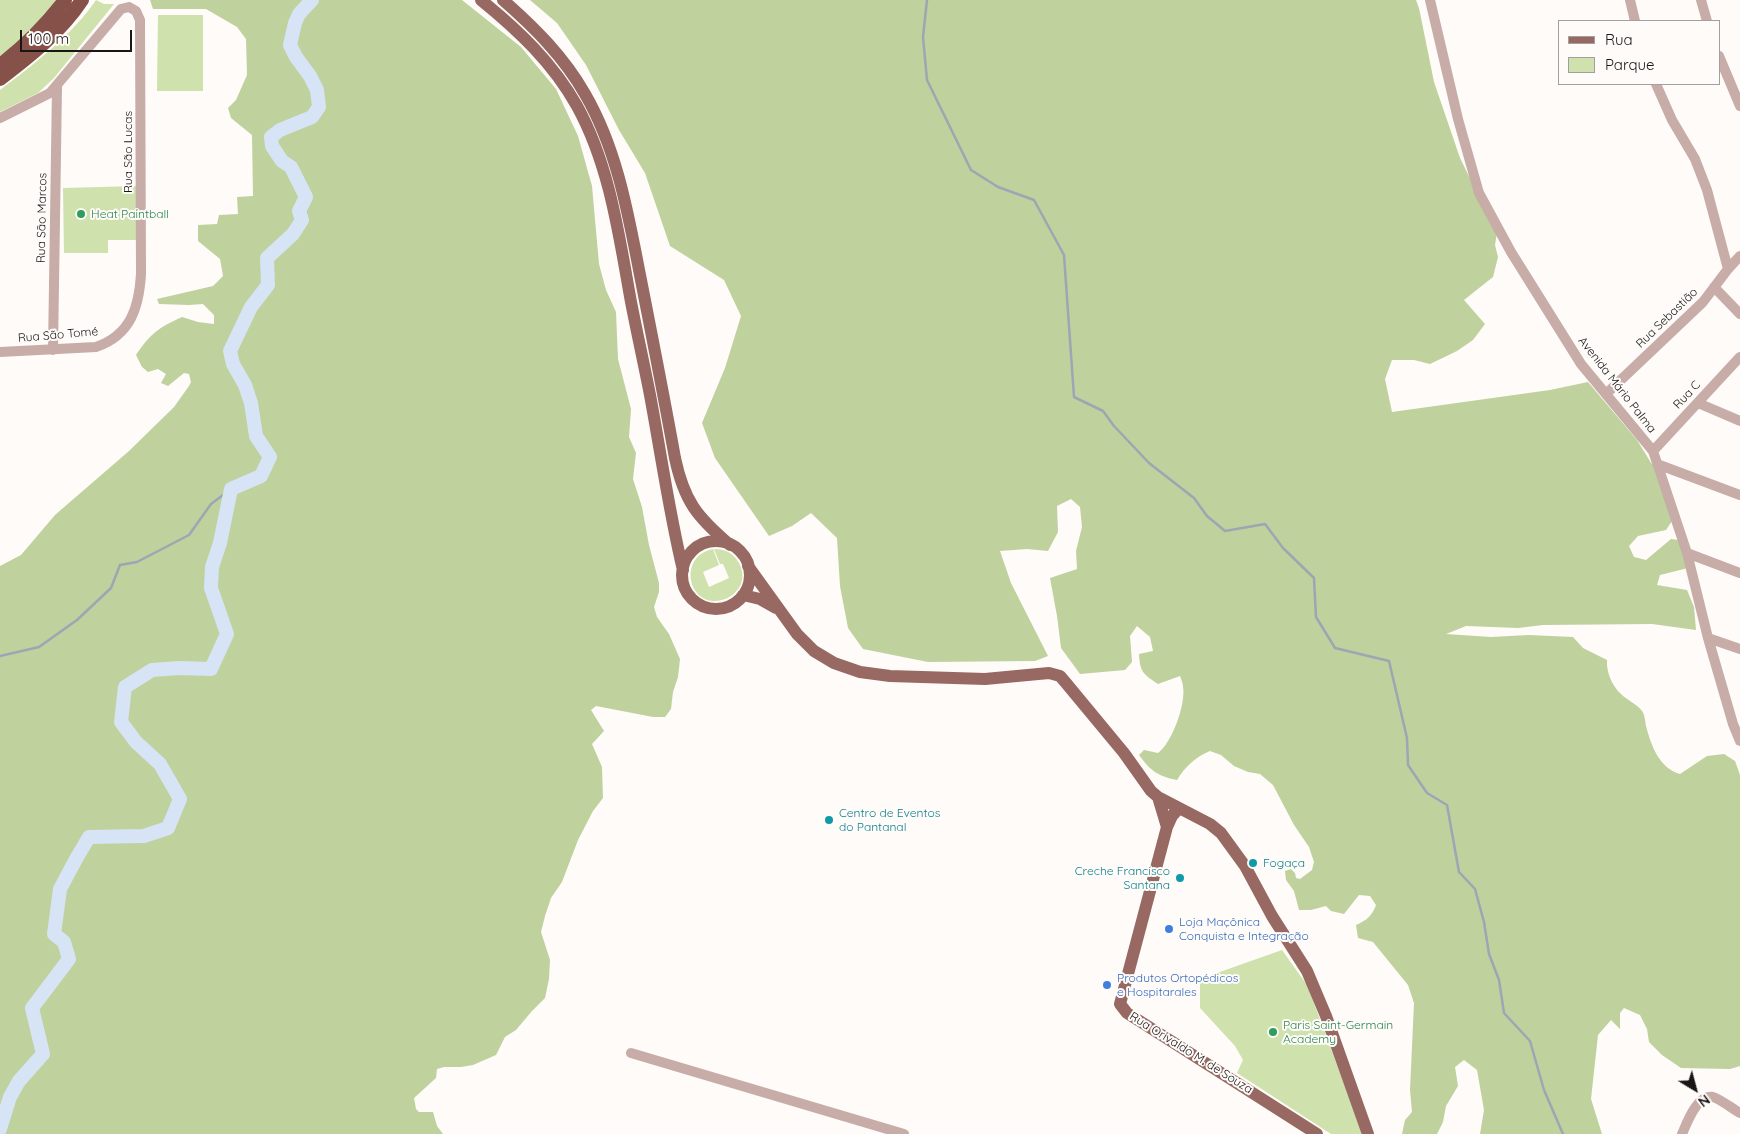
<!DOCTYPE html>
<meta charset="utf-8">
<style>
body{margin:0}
#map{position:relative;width:1740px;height:1134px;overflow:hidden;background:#fefbf9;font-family:Quicksand,sans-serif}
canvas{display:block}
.legend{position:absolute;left:1558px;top:20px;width:162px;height:65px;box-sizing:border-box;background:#fefbf9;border:1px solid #a2a09e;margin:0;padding:6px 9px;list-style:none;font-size:15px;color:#181716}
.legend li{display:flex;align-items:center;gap:10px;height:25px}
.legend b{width:25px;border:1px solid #a2a09e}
.north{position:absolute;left:1670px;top:1064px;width:50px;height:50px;-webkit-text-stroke:4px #fefbf9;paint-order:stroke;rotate:143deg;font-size:14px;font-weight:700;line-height:20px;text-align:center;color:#181716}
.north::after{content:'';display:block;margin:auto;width:18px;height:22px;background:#181716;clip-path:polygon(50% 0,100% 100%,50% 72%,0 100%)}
.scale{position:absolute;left:20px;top:30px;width:112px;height:22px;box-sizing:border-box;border:2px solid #181716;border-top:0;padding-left:6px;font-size:15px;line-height:18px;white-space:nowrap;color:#181716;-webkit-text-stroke:4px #fefbf9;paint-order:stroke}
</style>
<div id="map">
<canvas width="1740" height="1134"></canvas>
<ul class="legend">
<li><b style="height:6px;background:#976962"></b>Rua</li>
<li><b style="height:14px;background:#cfe1ad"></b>Parque</li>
</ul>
<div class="north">N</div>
<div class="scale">100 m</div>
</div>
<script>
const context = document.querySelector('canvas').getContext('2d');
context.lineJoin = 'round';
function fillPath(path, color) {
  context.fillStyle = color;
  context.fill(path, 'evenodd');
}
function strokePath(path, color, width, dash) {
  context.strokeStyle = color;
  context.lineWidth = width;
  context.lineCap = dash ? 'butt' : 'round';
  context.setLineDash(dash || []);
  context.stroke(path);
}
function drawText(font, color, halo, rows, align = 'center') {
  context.font = font + ' Quicksand,sans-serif';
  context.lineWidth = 4;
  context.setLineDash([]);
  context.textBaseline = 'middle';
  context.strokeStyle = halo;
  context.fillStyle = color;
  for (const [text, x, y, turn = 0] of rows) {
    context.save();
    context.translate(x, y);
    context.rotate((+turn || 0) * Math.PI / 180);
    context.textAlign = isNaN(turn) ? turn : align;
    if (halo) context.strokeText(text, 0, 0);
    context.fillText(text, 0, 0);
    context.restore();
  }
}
fillPath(new Path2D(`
 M0 0H60L50 13 0 59Z
 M96 0 104 4H114L54 78 38 93 0 112V90C31 67 75 32 96 0Z
 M158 15H203V91H157Z
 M138 186V240H108V253H64L63 188Z
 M713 549 719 565 703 572 709 587 729 578 723 564H720L714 549C723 549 732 552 737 560 743 568 744 578 740 586 736 593 730 598 722 600 689 609 676 557 713 549Z
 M1282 950 1307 985 1363 1134H1331L1237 1073 1243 1060 1235 1046 1200 1008V979Z`), '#cfe1ad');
fillPath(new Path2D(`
 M150 0H462L521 47 556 89 578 136 592 186 599 264 606 290 616 312 618 359 631 409 629 437 636 453 633 479 642 507 649 545 659 583V592L654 607 657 617 669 634 680 659 678 677 673 692 671 709 665 717H653L596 706 591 710 604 731 592 744 602 767 603 798 593 811 578 840 562 882 551 898 545 916 541 932 550 960 549 979 545 998 532 1011 516 1030 505 1037 496 1055 473 1065 461 1067H444L437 1069 436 1078 414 1098 416 1109 419 1112H433L437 1126 443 1134H0V566L21 555 55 515 129 451 174 407 189 386 191 382 189 374 184 373 168 386 161 383 166 374 158 369 148 372 142 367 136 355C151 333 158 328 182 317L198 322 214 324V315L203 304 189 305 159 304 157 299 213 286 223 276 220 259 198 241V225L217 224 219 215 238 214 237 197 253 196 252 135 231 118 228 108 236 100 247 75 246 39 237 27 206 9H153Z
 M530 0H1416L1419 8 1434 82 1460 158 1497 233 1495 245 1498 257 1493 277 1464 300 1485 324 1473 340 1457 351 1430 364 1414 360H1392L1385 379 1392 412 1550 390 1588 382 1637 440 1653 466 1672 521 1666 530 1638 536 1629 546 1634 557 1646 560 1671 539 1679 540 1688 568 1660 575 1657 585 1687 590 1694 607 1696 630 1652 624 1543 625 1518 628 1466 626 1446 634 1491 637 1529 635 1573 637 1583 648 1607 660C1606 671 1612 686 1621 694 1627 700 1637 704 1642 711 1645 715 1645 721 1646 726 1651 745 1659 768 1680 774L1707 756 1724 754 1735 761 1740 775V1066L1730 1069 1681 1068 1662 1055 1649 1042 1647 1029 1640 1015 1624 1008 1620 1013V1029L1611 1020 1598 1035 1591 1099 1602 1134H1480L1484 1110 1477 1070 1464 1060 1455 1067 1458 1086 1446 1106 1443 1122 1437 1134H1402L1405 1120 1412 1112 1410 1090 1414 1003 1408 985 1373 942 1358 938 1356 925C1367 920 1372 916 1376 905L1370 896 1359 895 1344 914 1331 911 1326 906 1311 910H1299L1294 891 1286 880 1285 871 1291 869 1295 873 1296 878 1300 879 1312 870 1314 862 1309 847 1294 825 1273 785 1260 774 1248 772 1234 766 1221 755 1210 751C1195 757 1185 767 1177 780 1157 776 1150 770 1139 755L1144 750 1158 753C1172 743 1186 704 1183 687 1183 683 1181 679 1180 676L1158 684C1143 674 1140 672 1139 654L1153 651 1150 637 1137 626 1130 636 1132 662 1125 670 1080 674 1061 648 1057 616 1050 578 1077 569 1076 551 1082 527 1080 507 1071 499 1057 506 1058 532 1048 551 1027 549 1000 551 1011 583 1048 656 1035 661 928 662 863 649 848 628 840 586 837 538 811 513 792 526 769 536 715 458 702 423 725 368 741 316 724 280 670 246 645 173 619 130 586 65 557 23Z`), '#bfd19d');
strokePath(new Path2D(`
 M927 0 923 37 927 80 971 170 998 187 1034 200 1064 255 1074 397 1103 411 1114 426 1149 463 1194 498 1207 516 1225 531 1265 524 1283 548 1314 578 1316 617 1335 648 1389 661 1407 738 1408 765 1427 793 1447 805 1459 872 1475 889 1484 922 1489 954 1499 980 1504 1013 1530 1041 1544 1090 1563 1134
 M0 656 39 647 77 620 111 588 120 565 137 562 189 535 211 504 231 489`), '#9da6b3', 2.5);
strokePath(new Path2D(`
 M0 1129 10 1097 19 1081 43 1054 32 1008 69 959 64 942 54 934 60 889 76 859 89 837 144 836 168 828 180 799 160 764 136 742 121 722 125 687 152 670 179 668 211 669 227 634 211 588 212 567 220 543 231 489 261 476 270 457 256 436 251 403 245 385 233 364 230 351 251 307 268 285 267 258 293 234 302 220 299 211 306 197 291 167 282 161 272 146 271 137 280 130 312 117 319 107 317 90 310 76 296 57 290 45 295 23 299 14 312 0`), '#d6e4f6', 14);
strokePath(new Path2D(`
 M1430 0 1458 119 1479 193 1511 252 1581 364 1653 451 1687 553 1708 638 1733 724 1740 741
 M1630 0 1635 21
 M1701 0 1707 21
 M1719 56 1740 106
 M1656 84 1672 120 1695 159 1707 190 1728 269
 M0 118 50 93 121 9 129 7 136 11 140 20 141 274C139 307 131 335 96 347L0 352
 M1714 287 1740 314
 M53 350 57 87
 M1606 394 1703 302 1728 269 1740 256
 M1698 403 1740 421
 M1653 451 1740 357
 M1657 464 1740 495
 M1687 553 1740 573
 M1708 638 1740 649
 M631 1053 904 1134
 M1682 1134C1687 1123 1697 1094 1713 1097 1720 1099 1733 1109 1740 1113`), '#c7aca7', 10);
strokePath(new Path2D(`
 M481 0C518 30 553 63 577 106 610 166 619 236 631 302 637 333 644 364 650 395 661 454 669 512 683 570
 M503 0C535 28 564 57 585 94 617 149 628 213 640 275 652 336 664 397 675 458 684 501 697 517 730 545
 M682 575a34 34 0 1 1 68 0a34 34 0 1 1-68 0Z
 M748 566 797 634 814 651 834 663 860 672 890 676 985 679 1049 673 1060 676 1066 683 1124 753 1151 791 1158 797 1210 824 1221 833 1245 866 1272 916 1307 971 1326 1016 1368 1134
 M743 595 760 599 776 608
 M1158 797 1167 827
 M1179 808 1172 816 1167 827 1120 1004 1127 1013 1317 1134`), '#976962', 12);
strokePath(new Path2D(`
 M0 65C25 46 46 25 65 0
 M0 79C30 56 61 32 82 0`), '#855149', 14);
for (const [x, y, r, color] of [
 [81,214,5,"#2e9e5b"],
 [829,820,5,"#0f9aa8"],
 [1253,863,5,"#0f9aa8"],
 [1180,878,5,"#0f9aa8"],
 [1169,929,5,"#3f7fe0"],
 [1107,985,5,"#3f7fe0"],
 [1273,1032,5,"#2e9e5b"]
]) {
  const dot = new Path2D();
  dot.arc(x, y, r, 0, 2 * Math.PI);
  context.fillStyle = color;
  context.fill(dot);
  strokePath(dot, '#fefbf9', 2);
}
drawText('12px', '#181716', '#fefbf9', [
 ["Rua São Lucas",128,152,-90],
 ["Rua São Marcos",42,218,-89],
 ["Rua Sebastião",1667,318,-44],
 ["Rua São Tomé",58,335,-5],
 ["Avenida Mário Palma",1617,385,52],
 ["Rua C",1687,395,-47],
 ["Rua Orivaldo M. de Souza",1191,1053,32]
]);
drawText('12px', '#27864d', '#fefbf9', [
 ["Heat Paintball",91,214],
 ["Paris Saint-Germain",1283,1025],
 ["Academy",1283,1039]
], 'left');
drawText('12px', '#0d838f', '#fefbf9', [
 ["Centro de Eventos",839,813],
 ["do Pantanal",839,827],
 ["Fogaça",1263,863],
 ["Creche Francisco",1170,871,"right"],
 ["Santana",1170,885,"right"]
], 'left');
drawText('12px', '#366cbe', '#fefbf9', [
 ["Loja Maçônica",1179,922],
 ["Conquista e Integração",1179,936],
 ["Produtos Ortopédicos",1117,978],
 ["e Hospitarales",1117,992]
], 'left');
</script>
